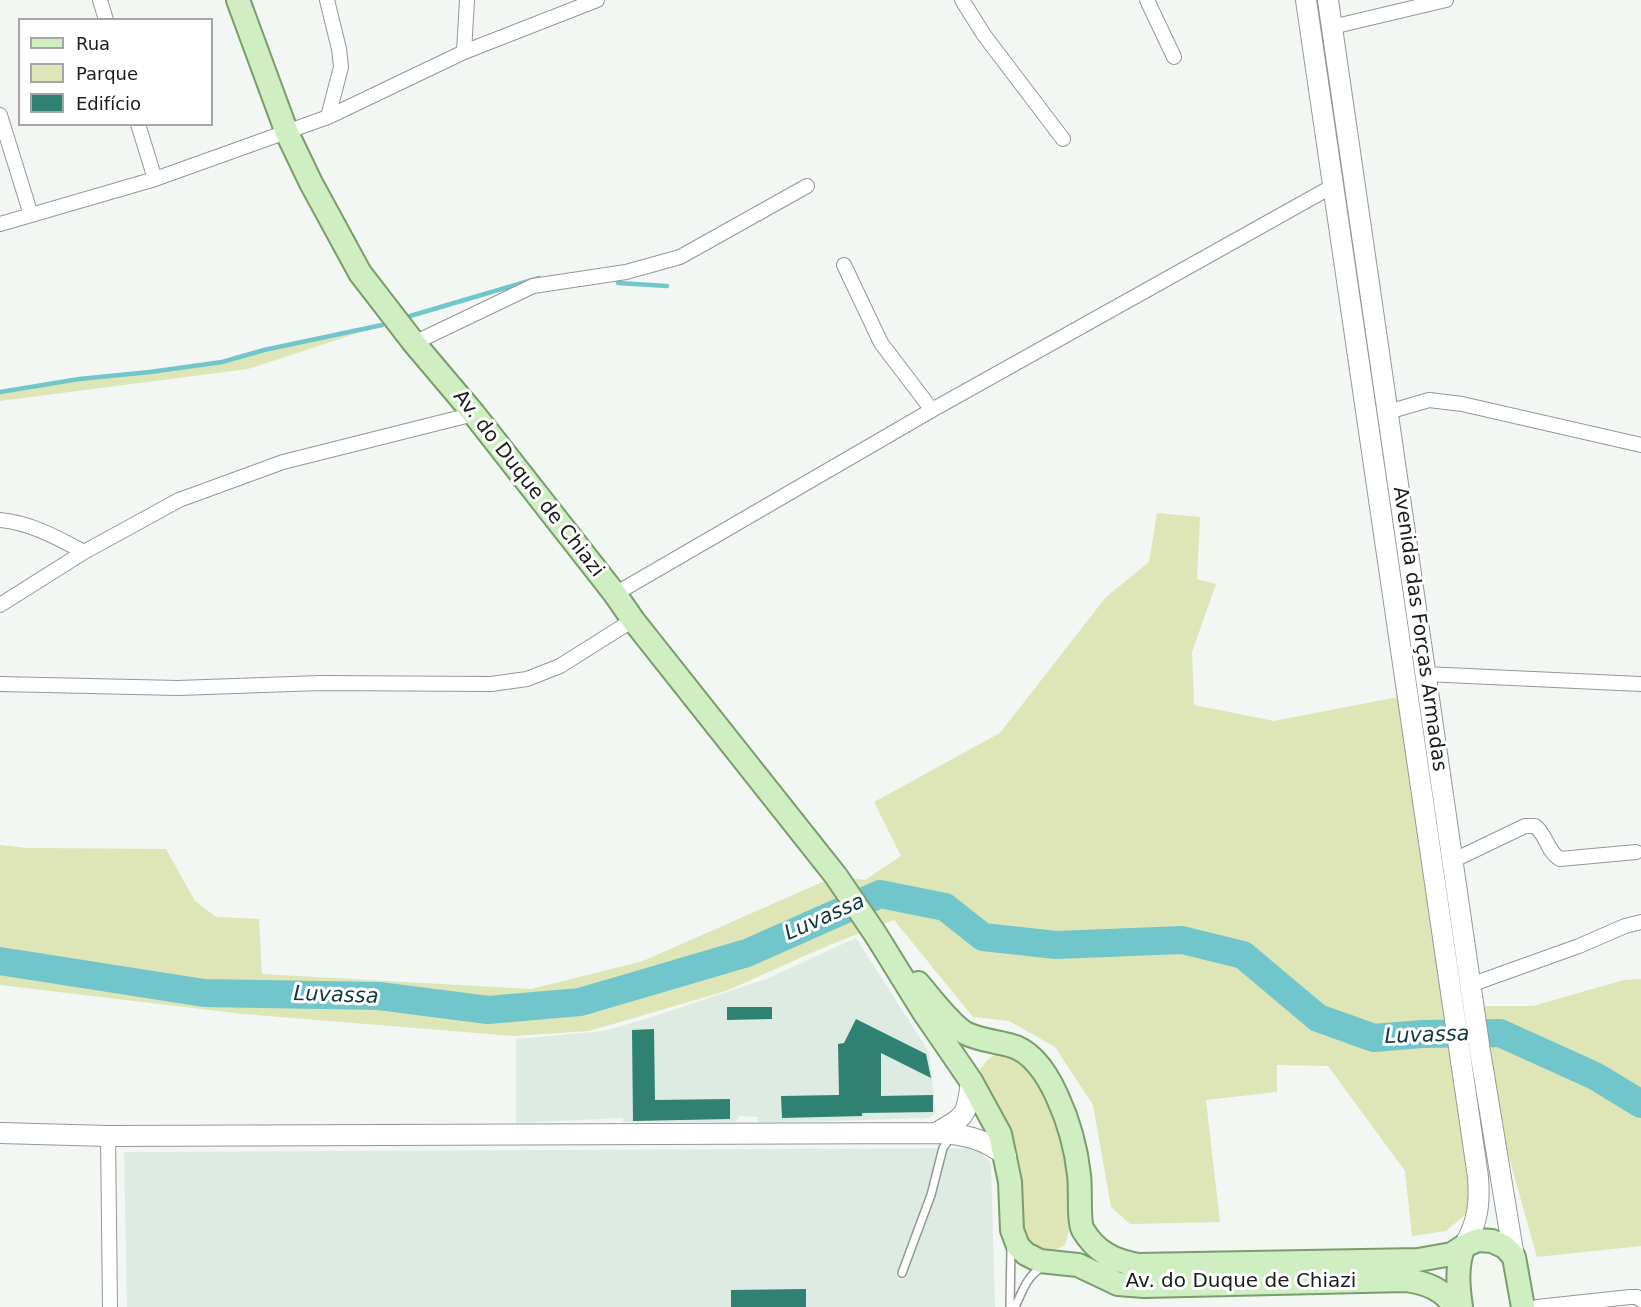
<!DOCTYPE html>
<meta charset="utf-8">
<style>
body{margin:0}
#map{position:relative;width:1641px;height:1307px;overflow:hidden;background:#f2f7f3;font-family:"DejaVu Sans",sans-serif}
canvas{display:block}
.legend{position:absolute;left:18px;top:18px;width:195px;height:108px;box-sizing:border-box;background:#fff;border:2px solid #a4a5a4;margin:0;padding:8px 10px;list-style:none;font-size:18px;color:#1b1d1c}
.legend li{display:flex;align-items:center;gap:12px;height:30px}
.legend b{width:30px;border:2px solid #a4a5a4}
</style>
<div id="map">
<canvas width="1641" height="1307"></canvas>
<ul class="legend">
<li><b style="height:8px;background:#cfeec1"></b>Rua</li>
<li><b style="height:16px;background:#dee5b7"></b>Parque</li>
<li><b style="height:16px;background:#2f8172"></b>Edifício</li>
</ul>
</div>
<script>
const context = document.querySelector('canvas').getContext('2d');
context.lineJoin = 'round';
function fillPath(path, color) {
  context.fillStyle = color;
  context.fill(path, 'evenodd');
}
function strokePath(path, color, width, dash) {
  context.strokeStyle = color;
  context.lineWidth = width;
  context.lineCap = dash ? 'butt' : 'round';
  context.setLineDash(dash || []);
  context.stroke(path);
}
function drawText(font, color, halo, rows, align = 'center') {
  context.font = font + ' "DejaVu Sans",sans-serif';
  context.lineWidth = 6;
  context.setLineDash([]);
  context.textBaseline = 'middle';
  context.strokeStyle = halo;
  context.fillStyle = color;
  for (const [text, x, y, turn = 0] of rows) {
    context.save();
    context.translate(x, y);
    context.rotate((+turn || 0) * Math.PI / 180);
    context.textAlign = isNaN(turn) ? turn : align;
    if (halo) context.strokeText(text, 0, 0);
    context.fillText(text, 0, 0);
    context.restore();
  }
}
fillPath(new Path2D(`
 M856 938 929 1052 936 1113 929 1118 758 1123V1117L739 1116 736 1122H623V1118L516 1123V1039L604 1031 652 1017 766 979Z
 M977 1148 991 1163 995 1307H127L124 1152Z`), '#deebe3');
fillPath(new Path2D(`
 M370 329 248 369 0 401V392L79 379 150 372 222 362 264 350Z
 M1157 513 1200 517 1197 579 1216 584 1192 652 1194 705 1274 721 1408 695 1453 1006H1533L1624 980 1641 979V1246L1537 1257 1479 1051 1460 1053 1480 1202 1446 1231 1412 1236 1405 1171 1328 1066 1277 1065V1092L1206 1100 1220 1222 1130 1224 1111 1207 1093 1105 1055 1047 1009 1021 973 1017 894 920 827 946 726 991 589 1031 514 1036 243 1014 0 985V845L27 848 166 849 195 901 216 917 259 919 262 974 531 989 643 961 836 876 865 880 901 856 874 802 1000 733 1106 597 1149 562Z
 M1006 1052C1010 1053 1015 1055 1018 1058 1026 1064 1032 1075 1038 1084 1064 1129 1083 1194 1065 1245 1052 1252 1039 1255 1028 1243 1017 1230 1024 1192 1022 1175 1017 1139 995 1106 979 1074 985 1059 991 1055 1006 1052Z`), '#dee5b7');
strokePath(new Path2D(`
 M618 283 667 286
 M410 316 539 278
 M0 392 79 379 150 372 222 362 264 350 382 325`), '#71c6cb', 4.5);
strokePath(new Path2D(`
 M0 961 204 993 379 996 488 1010 580 1002 747 953 880 894 945 907 983 937 1056 945 1182 940 1243 955 1318 1018 1374 1038 1422 1034 1500 1033 1595 1076 1641 1104`), '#71c6cb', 28);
fillPath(new Path2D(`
 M727 1007H772V1019L727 1020Z
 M856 1019 926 1054 931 1078 881 1053V1096L933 1095V1112L862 1113V1116L782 1118 781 1096 839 1095 838 1044 844 1043Z
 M654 1029 655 1100 730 1099V1119L633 1121 632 1030Z
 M806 1289V1307H731V1290Z`), '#2f8172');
const lane = new Path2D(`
 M902 1273 931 1195 943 1148 950 1138
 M1010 1307 1011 1247
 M1015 1307C1022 1292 1027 1276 1041 1268`);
const street = new Path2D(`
 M100 0 106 20
 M962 0 984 35 1063 139
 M1147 0 1174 57
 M1332 27 1446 0
 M464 52 467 0
 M0 115 31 215
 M328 117 464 52 597 0
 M138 124 155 179
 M0 224 155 179 328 117 341 67 339 49 327 0
 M844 265 881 343 932 410
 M414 343 533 286 626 272 680 257 807 186
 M1388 412 1429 400 1462 404 1641 445
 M0 520C31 523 56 537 84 552
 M615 594 932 410 1333 186
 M0 605 84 552 179 500 283 462 474 414
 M1425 674 1641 684
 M0 684 178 688 320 683 491 684 527 679 560 666 633 620
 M1452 861 1525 826H1535C1547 835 1547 852 1560 859L1636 852
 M1470 985 1579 946 1625 926 1641 922
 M108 1136 110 1307
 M1537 1307 1630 1297H1637L1641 1300`);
const secondary = new Path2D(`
 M1306 0 1478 1177C1480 1204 1478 1222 1464 1246
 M1328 0 1480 1051 1514 1257
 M0 1133 108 1136 936 1133C963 1134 984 1138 1006 1156
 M936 1133C966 1116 967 1116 971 1081`);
const primary = new Path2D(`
 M238 0 287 133 311 183 360 273 414 343 474 414 615 594 633 620 836 876 876 935 923 1011 971 1081 1000 1134 1010 1182 1012 1230 1018 1246 1026 1254 1040 1261 1078 1265 1118 1284 1144 1286 1406 1280C1426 1283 1444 1289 1454 1307
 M918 983C931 998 949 1023 965 1033 979 1040 994 1041 1009 1045 1032 1050 1048 1076 1057 1096 1069 1122 1076 1147 1079 1175 1081 1188 1078 1221 1083 1230 1096 1252 1114 1261 1138 1265L1418 1260 1452 1254 1464 1246 1478 1240 1492 1241 1505 1247 1514 1257 1523 1307
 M1461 1307C1458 1286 1456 1266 1464 1246`);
strokePath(lane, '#939895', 10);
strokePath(street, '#939895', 16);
strokePath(secondary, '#939895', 22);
strokePath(primary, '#7b9d6d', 26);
strokePath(lane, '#fff', 7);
strokePath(street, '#fff', 14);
strokePath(secondary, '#fff', 20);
strokePath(primary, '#cfeec1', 22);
drawText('20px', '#1b1d1c', '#fff', [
 ["Av. do Duque de Chiazi",528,484,52],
 ["Avenida das Forças Armadas",1419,629,82],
 ["Av. do Duque de Chiazi",1241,1282]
]);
drawText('italic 21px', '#0f393b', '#fff', [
 ["Luvassa",825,918,-24],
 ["Luvassa",336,996,2],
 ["Luvassa",1427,1036,-2]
]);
</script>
